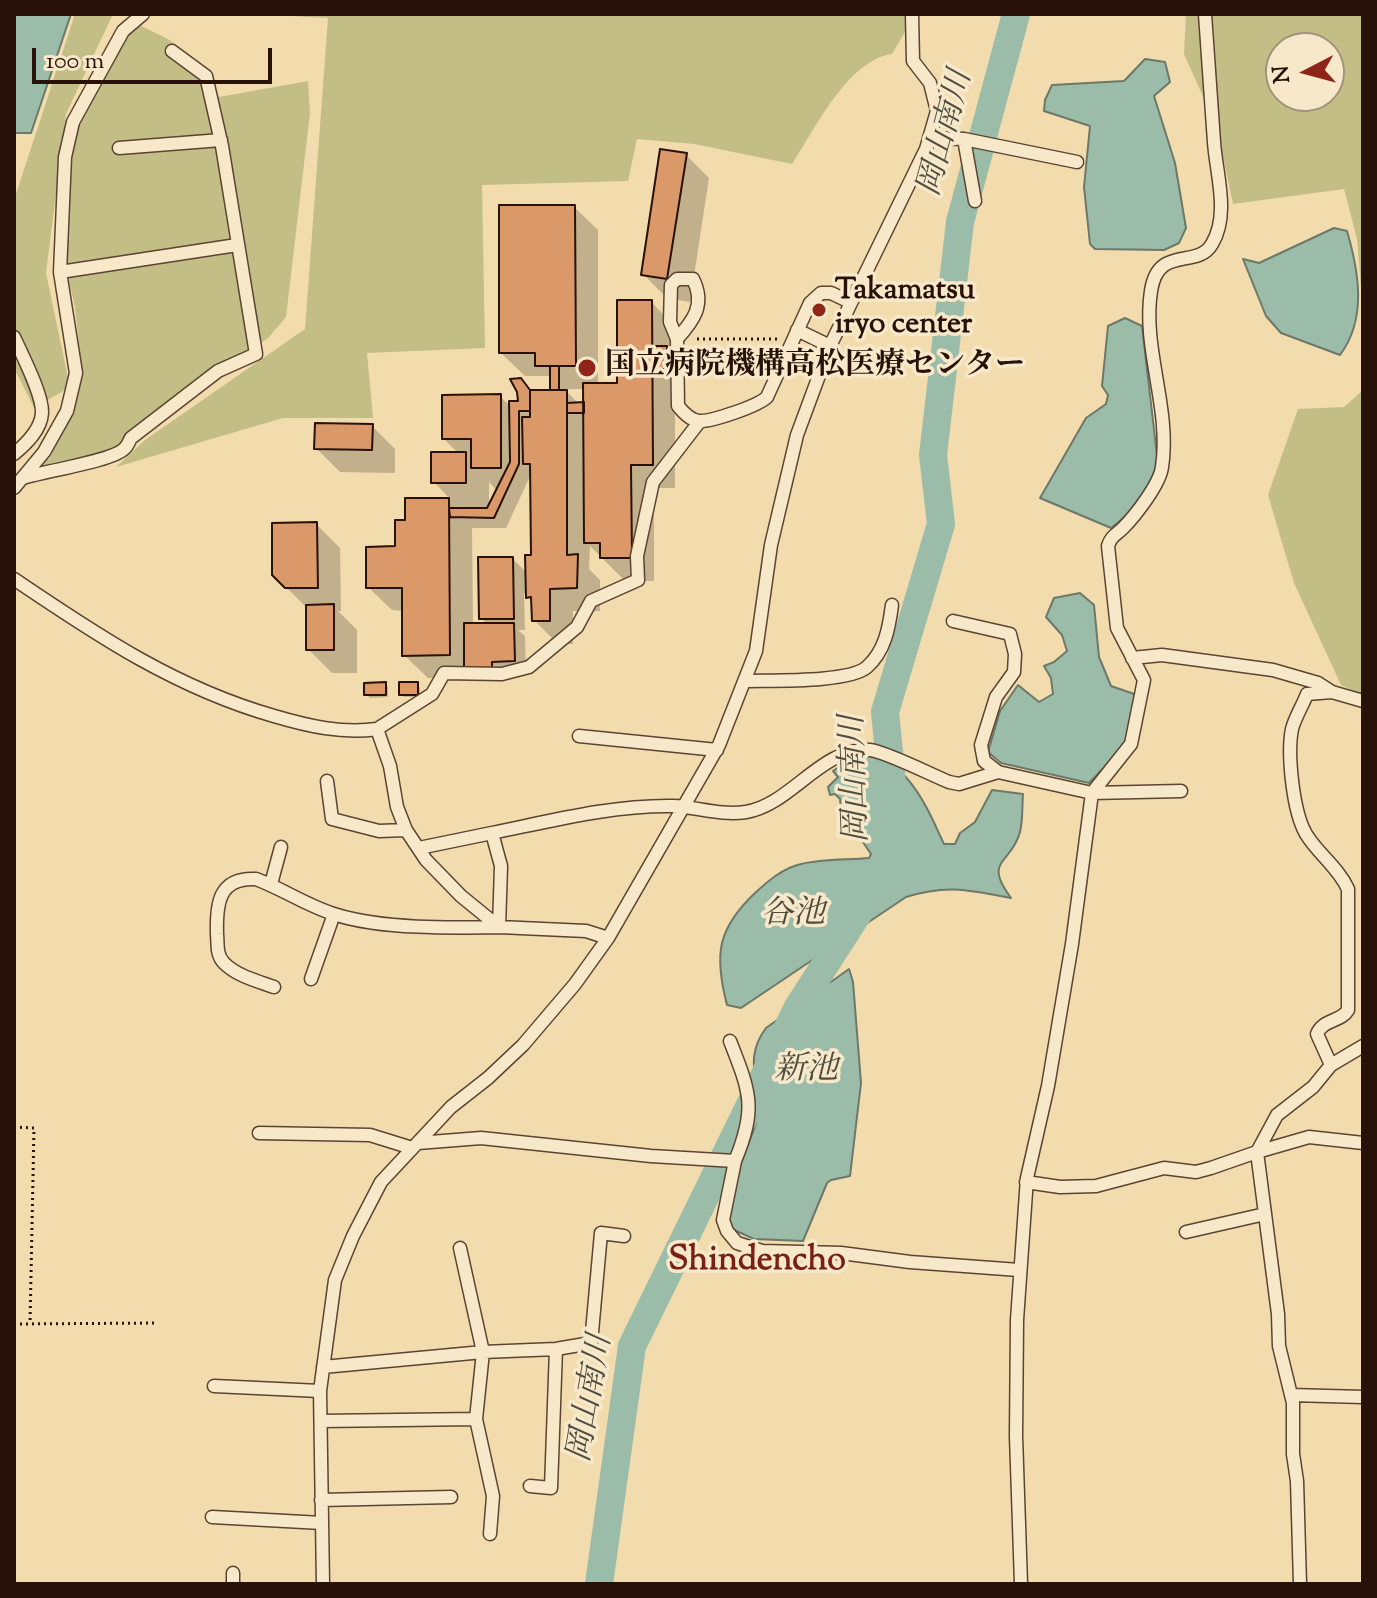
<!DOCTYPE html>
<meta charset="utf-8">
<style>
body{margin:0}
#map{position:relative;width:1377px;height:1598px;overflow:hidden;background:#f2dcae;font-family:"Sorts Mill Goudy",serif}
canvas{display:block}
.frame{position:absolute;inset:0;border:16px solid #281108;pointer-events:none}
.north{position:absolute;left:1265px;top:32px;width:80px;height:80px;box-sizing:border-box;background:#f7e8ca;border:2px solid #a4927c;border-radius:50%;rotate:264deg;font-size:22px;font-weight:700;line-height:32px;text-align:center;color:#281108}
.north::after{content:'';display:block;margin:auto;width:28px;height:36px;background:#8f2418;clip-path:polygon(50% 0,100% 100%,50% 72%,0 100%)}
.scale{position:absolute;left:32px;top:48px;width:240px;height:36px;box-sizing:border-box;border:4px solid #281108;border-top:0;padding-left:10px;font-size:24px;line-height:28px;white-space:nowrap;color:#281108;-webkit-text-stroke:6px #f7e8ca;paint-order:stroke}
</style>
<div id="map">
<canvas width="1377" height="1598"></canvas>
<div class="frame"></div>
<div class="north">N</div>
<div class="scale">100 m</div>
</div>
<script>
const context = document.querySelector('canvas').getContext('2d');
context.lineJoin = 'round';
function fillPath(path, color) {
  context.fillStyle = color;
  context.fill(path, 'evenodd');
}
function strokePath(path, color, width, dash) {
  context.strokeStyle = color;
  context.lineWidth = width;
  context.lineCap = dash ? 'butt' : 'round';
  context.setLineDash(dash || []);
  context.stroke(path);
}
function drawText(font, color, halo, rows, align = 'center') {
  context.font = font + ' "Sorts Mill Goudy","Noto Serif JP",serif';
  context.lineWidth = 7;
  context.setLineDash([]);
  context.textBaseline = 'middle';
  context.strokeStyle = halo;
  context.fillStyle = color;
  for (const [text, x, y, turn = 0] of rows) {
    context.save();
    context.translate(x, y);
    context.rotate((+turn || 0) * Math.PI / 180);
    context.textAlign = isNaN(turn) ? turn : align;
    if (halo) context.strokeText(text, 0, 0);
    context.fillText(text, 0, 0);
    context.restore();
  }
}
fillPath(new Path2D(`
 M75 14H113L66 114 46 273 70 387 34 408 14 368V200Z
 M253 14H907L906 30 892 54C848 60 815 129 792 164L694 144 637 139 628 181 482 185 485 348 367 353 373 418H283L116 467 145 440 305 329 328 18Z
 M1186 14H1363V311L1357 239 1344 189 1233 204 1217 128 1184 54ZM1281 48H1329V96H1281Z
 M133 22 168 39 205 67 219 97 308 81 310 113 286 317 269 337 247 354 108 453 51 463 14 486V475L49 459 74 410 82 374 75 307 66 268 68 157 75 124 101 85Z
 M1363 390V695L1341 685 1294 583 1268 495 1298 409 1344 407Z`), '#c2be85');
const water = new Path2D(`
 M14 14H71L31 133H14Z
 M1145 59 1165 62 1170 82 1154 96 1175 163 1186 228 1179 243 1164 250 1095 249 1090 244 1084 187 1090 126 1044 111 1045 100 1052 85 1124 81Z
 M1334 228 1347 231C1359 272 1367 319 1340 355L1281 333 1266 316 1243 259 1259 263Z
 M1125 318 1142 326 1158 464C1148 488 1133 513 1111 528L1040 498 1086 418 1106 404 1108 395 1102 386 1108 326Z
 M1080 593 1094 605 1099 657 1111 686 1137 695 1124 747 1089 783 1001 763 988 752 1000 711 1018 685 1039 702 1053 694 1051 678 1044 666 1054 662 1067 651 1062 635 1046 617 1054 598Z
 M859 755C907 755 927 808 944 844H955L960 833 975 822 992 790 1023 794C1022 806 1023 821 1020 832 1012 864 982 859 1011 898 969 890 947 884 906 897L741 1008 727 1005C714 955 717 929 755 893 768 881 783 868 801 864 823 859 847 860 869 858L871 854 841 810 840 799 835 794 830 795 828 787 838 777 833 771 852 758Z
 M849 969 853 982 861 1083 850 1176 831 1180 827 1183 803 1241 754 1239 732 1229 728 1221C733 1201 735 1179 742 1159 748 1141 759 1125 758 1106 756 1076 746 1054 766 1028Z`);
fillPath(water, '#9bbca9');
strokePath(water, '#6d7869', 2);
fillPath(new Path2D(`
 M686 155 709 178 690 302 667 298 643 274Z
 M574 207 598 230V385H619L651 302 675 326V488H654V581H625L590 546 589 569 600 580V611H573V644H558L534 620V602L524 593 525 630H518L525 636 526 672 503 680H478L473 675V678H428L404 655V611L392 610 368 587 397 548 407 522V500H451L434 482 459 454 444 439 500 396 511 407 520 403V380L532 392H555L552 380 548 376H525L501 353ZM564 389H585V404H579ZM532 472 533 557 528 574 513 559 481 618 488 625H473L472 528H506ZM489 482 497 491 489 508Z
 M372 426 395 449V473L340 472 316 448Z
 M316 524 340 548 341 611H338L357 630V673H332L308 649V609L274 575Z
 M385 684 388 687V697L370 698 366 694Z
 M417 684 420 688V697H404L401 694Z`), '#0003');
strokePath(new Path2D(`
 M894 803 885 712 941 524 933 455 960 222 1016 14
 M599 1584 632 1346 798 1007 861 909`), '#9bbca9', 28);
const building = new Path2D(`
 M660 149 687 153 667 279 641 275Z
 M499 205H575L576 366H535V353H499Z
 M617 300H652L653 465H631L632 558H600V543H584L583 383H617Z
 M652 346H667V369H652Z
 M550 366H559V390H550Z
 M521 378 530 390V411H519V464L494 518 450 517 449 508H487L510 462 509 401H518L517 392 510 379Z
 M530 390H567V555L578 554 577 588 550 589V621H532L531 597 526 598 525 555H531L530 464H523L522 417H530Z
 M501 394V468H471V439H442V395Z
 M584 402V413H567V403Z
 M315 423 373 424 372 450 314 449Z
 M431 452H466V483H431Z
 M405 498H449L450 655 402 656V588H366V547L395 546V520H405Z
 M317 522 318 588H285L272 575V523Z
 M478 557H513L514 619H479Z
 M334 604V650H306V605Z
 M464 623H514L515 661 492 662V669H464Z
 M386 682V695H364V683Z
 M399 682H418V695H399Z`);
fillPath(building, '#db9969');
strokePath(building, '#281108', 2);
const minor = new Path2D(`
 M929 138 964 139 1077 162
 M964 139 975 201
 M119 148 221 140
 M60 272 237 245
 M797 330 830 346
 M14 337C22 355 43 395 42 413 41 430 26 444 14 454
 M677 339C693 321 706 305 693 279H677L671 285 670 322 677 339 678 406C683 412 690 420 699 421 711 422 758 406 767 397L810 303 821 293H831L850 302
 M23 478C45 471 112 461 124 449 128 446 129 441 131 438L218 371 256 354 222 146 206 76 172 51
 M14 488 44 452 67 411 76 373 60 272 65 157 73 122 123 31 143 14
 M14 579C98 636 176 688 274 716 308 726 342 734 377 729
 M953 621 1010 634 1015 654 1014 672 996 697 981 745 984 761 998 772
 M1132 658 1162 655 1273 670 1318 683 1332 692 1363 701
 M744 681C770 680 849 683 867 667 885 651 889 628 892 605
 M579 736 717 750
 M327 781 332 819 379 831 406 830
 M419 848 492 833
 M271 884 281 847
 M608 938 586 931 499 927 461 896 426 860 406 830 397 807 390 766 377 729 432 694 444 673 502 674 529 667 577 627 591 601 638 580 637 556 653 482 700 421
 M311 979 334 914
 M274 987C257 981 237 976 224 963 216 955 218 944 217 934 216 903 219 877 256 879 283 889 309 907 337 915 382 929 451 928 499 927L501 866 492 833C551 821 612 805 673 806 697 807 721 816 746 812 791 805 821 747 870 750 884 751 932 775 949 782L959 784 998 772 1092 793 1181 791
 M730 1041C750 1092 757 1108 735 1161
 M1331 1065 1317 1034C1323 1019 1341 1022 1348 1010V889C1338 867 1318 854 1306 834 1293 812 1287 754 1292 729 1295 717 1303 705 1307 694L1332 692
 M259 1133 370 1135 412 1148
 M418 1143 481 1138 651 1156 735 1161 723 1220 727 1231 737 1243 762 1251 841 1253 910 1262 1019 1270
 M1026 1182 1060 1187 1096 1186 1164 1168 1196 1172 1211 1168 1257 1152 1309 1137 1363 1143
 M1186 1232 1265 1214
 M460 1248 483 1352 476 1419 493 1496 490 1534
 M323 1367 483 1352 556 1349 591 1343 601 1233 624 1236
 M214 1386 320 1391
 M1291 1395 1363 1397
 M321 1421 476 1419
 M530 1486 551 1488 556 1349
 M321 1500 451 1497
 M212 1517 322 1523
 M233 1584V1573
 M323 1584 320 1391 335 1280 353 1236 381 1182 451 1107 488 1078 523 1045 575 984 608 938 719 745 756 651 771 545 797 435 830 346 926 149 937 111 930 83 913 61 912 14
 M1021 1584 1016 1436 1017 1320 1027 1178 1048 1086 1072 944 1092 793 1131 744 1144 680 1117 628 1108 546C1111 536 1116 535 1123 528 1135 516 1160 484 1162 467 1171 408 1142 349 1151 291 1158 244 1197 270 1212 244 1230 214 1216 173 1214 142 1211 99 1208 57 1205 14
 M1300 1584 1297 1481 1293 1454V1403L1279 1346 1278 1314 1257 1152 1277 1115 1313 1087 1331 1065 1363 1046`);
strokePath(minor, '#5a4432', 15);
strokePath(new Path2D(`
 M697 339H778
 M14 1127 34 1128 30 1324
 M14 1324 158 1323`), '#281108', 3, [2, 4]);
strokePath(minor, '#f7e8ca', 12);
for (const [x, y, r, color] of [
 [819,310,8,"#8f2418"],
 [587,368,10,"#8f2418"]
]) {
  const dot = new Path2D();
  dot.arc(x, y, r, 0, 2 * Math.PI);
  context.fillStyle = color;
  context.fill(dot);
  strokePath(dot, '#f7e8ca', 3);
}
drawText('bold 30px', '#281108', '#f7e8ca', [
 ["Takamatsu",835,293],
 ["iryo center",835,327],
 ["国立病院機構高松医療センター",605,368]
], 'left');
drawText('italic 32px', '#504d40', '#f7e8ca', [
 ["岡山南川",948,134,-75],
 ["岡山南川",858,779,-92],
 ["谷池",793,917],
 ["新池",806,1073],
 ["岡山南川",593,1399,-80]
]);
drawText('bold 34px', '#7a1f14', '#f7e8ca', [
 ["Shindencho",757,1263]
]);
</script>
